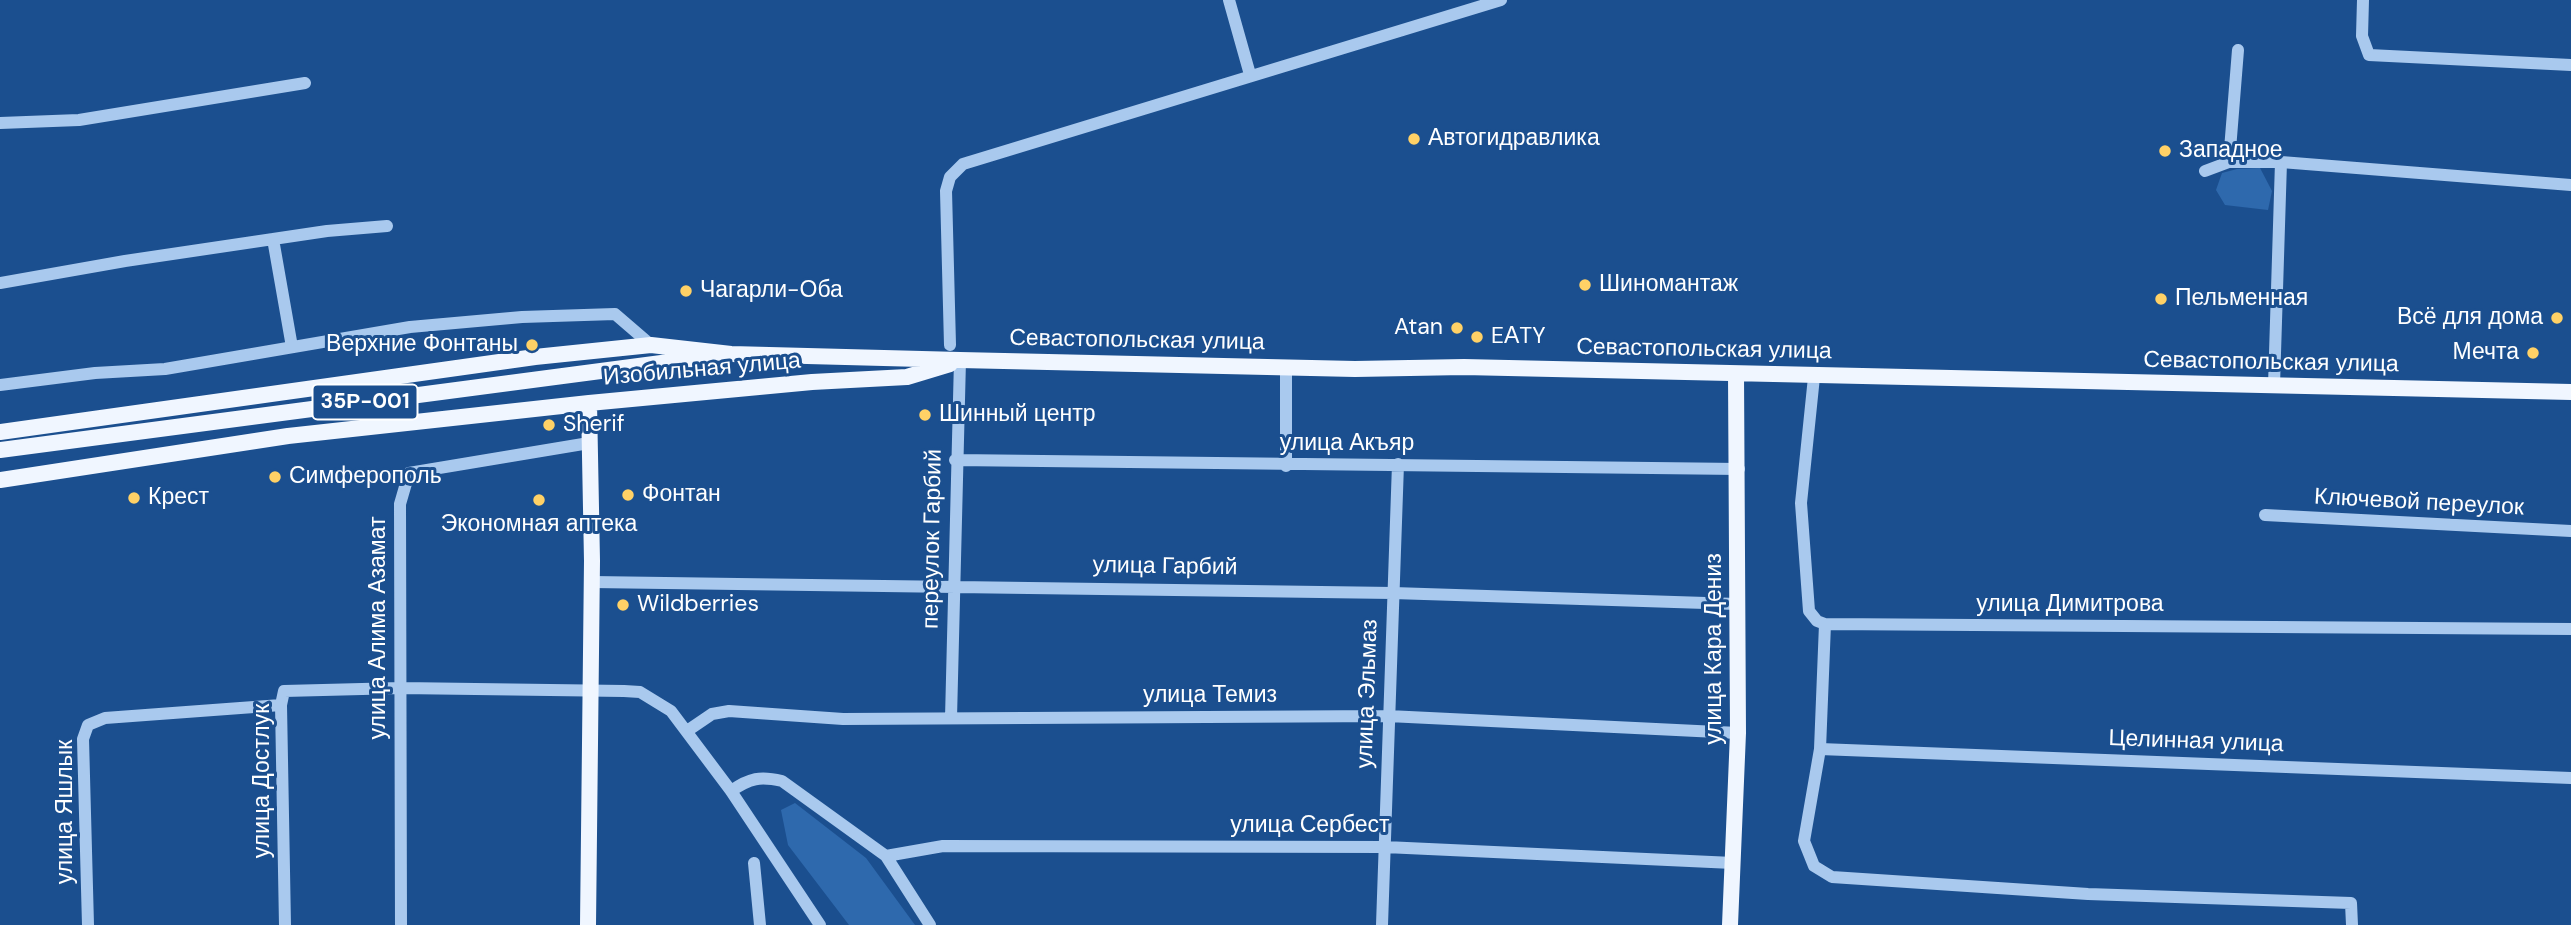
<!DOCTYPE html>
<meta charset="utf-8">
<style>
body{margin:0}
canvas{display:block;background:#1b4f8f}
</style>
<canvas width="2571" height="925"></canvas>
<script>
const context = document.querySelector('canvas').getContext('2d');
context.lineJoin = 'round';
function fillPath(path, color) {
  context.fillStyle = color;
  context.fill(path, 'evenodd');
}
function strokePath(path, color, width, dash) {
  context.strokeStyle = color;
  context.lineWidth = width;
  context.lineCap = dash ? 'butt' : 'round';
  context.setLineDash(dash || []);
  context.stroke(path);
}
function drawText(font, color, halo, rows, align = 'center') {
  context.font = font + ' "DM Sans",sans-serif';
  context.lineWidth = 6;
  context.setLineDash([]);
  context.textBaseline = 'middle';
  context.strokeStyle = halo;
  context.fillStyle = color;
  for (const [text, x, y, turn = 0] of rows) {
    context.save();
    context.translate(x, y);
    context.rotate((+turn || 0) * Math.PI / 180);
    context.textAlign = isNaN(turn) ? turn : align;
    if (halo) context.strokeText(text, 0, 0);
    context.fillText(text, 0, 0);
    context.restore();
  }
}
fillPath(new Path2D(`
 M2260 168 2272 191 2268 210 2225 205 2216 190 2222 173 2237 169Z
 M795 803 866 858 915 925H849L788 845 781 810Z`), '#2e69ad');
strokePath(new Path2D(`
 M1229 0 1249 71
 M2363 0 2362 36 2369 55 2571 65
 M0 123 79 120 305 83
 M2229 162 2238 50
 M2205 171 2229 162H2281L2571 185
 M273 239 292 347
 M0 283 125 261 327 231 387 226
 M950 345 946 191 950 177 963 164 1501 0
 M1814 377 1801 503 1809 611 1817 621 1825 624 2571 629
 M0 385 95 373 165 369 410 327 522 317 615 314 651 345
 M2274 385 2281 162
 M955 460 1739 469
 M1286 466V367
 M2265 515 2571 531
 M592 582 1393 593 1737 604
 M1825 624 1820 749 1804 841 1814 866 1832 877 2088 894 2351 903 2352 925
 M951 718 960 360
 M687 731 712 714 729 711 843 719 1388 716 1738 733
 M1820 749 2571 778
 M731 791C750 778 760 776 782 781L886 856 930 925
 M886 856 943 846 1385 847 1733 863
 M754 863 760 925
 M88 925 83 739 88 725 105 718 281 705
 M285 925 281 705 284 691 401 688 624 691 640 692 671 711 731 791 820 925
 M401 925 400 504 409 473 589 443
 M1382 925 1398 464`), '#a9c9ee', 12);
strokePath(new Path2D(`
 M0 432 535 357 651 345 731 354 960 360 1355 369 1464 367 2571 392
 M0 450 707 357
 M0 480 288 436 589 403
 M588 925 592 561 589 403 812 382 907 377 950 364
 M1730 925 1738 733 1736 374`), '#f0f6ff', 16);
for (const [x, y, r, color] of [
 [1414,139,7,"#ffd166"],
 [2165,151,7,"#ffd166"],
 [1585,285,7,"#ffd166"],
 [686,291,7,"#ffd166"],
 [2161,299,7,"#ffd166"],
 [2557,318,7,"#ffd166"],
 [1457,328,7,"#ffd166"],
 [1477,337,7,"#ffd166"],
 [532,345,7,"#ffd166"],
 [2533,353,7,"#ffd166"],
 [925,415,7,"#ffd166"],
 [549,425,7,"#ffd166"],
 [275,477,7,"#ffd166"],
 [628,495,7,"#ffd166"],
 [134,498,7,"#ffd166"],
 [539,500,7,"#ffd166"],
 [623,605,7,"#ffd166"]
]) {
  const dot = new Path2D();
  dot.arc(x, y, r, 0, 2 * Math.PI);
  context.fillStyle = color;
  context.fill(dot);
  strokePath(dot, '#1b4f8f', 2.5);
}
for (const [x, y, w] of [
 [365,402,105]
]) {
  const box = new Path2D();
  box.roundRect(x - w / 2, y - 17.5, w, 35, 5);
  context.fillStyle = '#1b4f8f';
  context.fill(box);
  strokePath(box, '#fff', 2);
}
drawText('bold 21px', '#fff', null, [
 ["35Р-001",365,402]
]);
drawText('23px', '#fff', '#1b4f8f', [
 ["Автогидравлика",1428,139],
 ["Западное",2179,151],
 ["Шиномантаж",1599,285],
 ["Чагарли-Оба",700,291],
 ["Пельменная",2175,299],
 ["Всё для дома",2543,318,"right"],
 ["Atan",1443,328,"right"],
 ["EАTY",1491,337],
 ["Верхние Фонтаны",518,345,"right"],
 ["Мечта",2519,353,"right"],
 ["Шинный центр",939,415],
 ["Sherif",563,425],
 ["Симферополь",289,477],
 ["Фонтан",642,495],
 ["Крест",148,498],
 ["Экономная аптека",539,525,"center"],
 ["Wildberries",637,605]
], 'left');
drawText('23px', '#fff', '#1b4f8f', [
 ["Севастопольская улица",1137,341,1],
 ["Севастопольская улица",1704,350,1],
 ["Севастопольская улица",2271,363,1],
 ["Изобильная улица",702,370,-5],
 ["улица Акъяр",1347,444],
 ["Ключевой переулок",2419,503,3],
 ["переулок Гарбий",933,539,-89],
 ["улица Гарбий",1165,567,1],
 ["улица Димитрова",2070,605],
 ["улица Алима Азамат",379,628,-90],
 ["улица Кара Дениз",1715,649,-90],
 ["улица Эльмаз",1368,694,-88],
 ["улица Темиз",1210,696],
 ["Целинная улица",2196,742,2],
 ["улица Достлук",263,781,-90],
 ["улица Яшлык",66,812,-90],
 ["улица Сербест",1310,826]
]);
</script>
